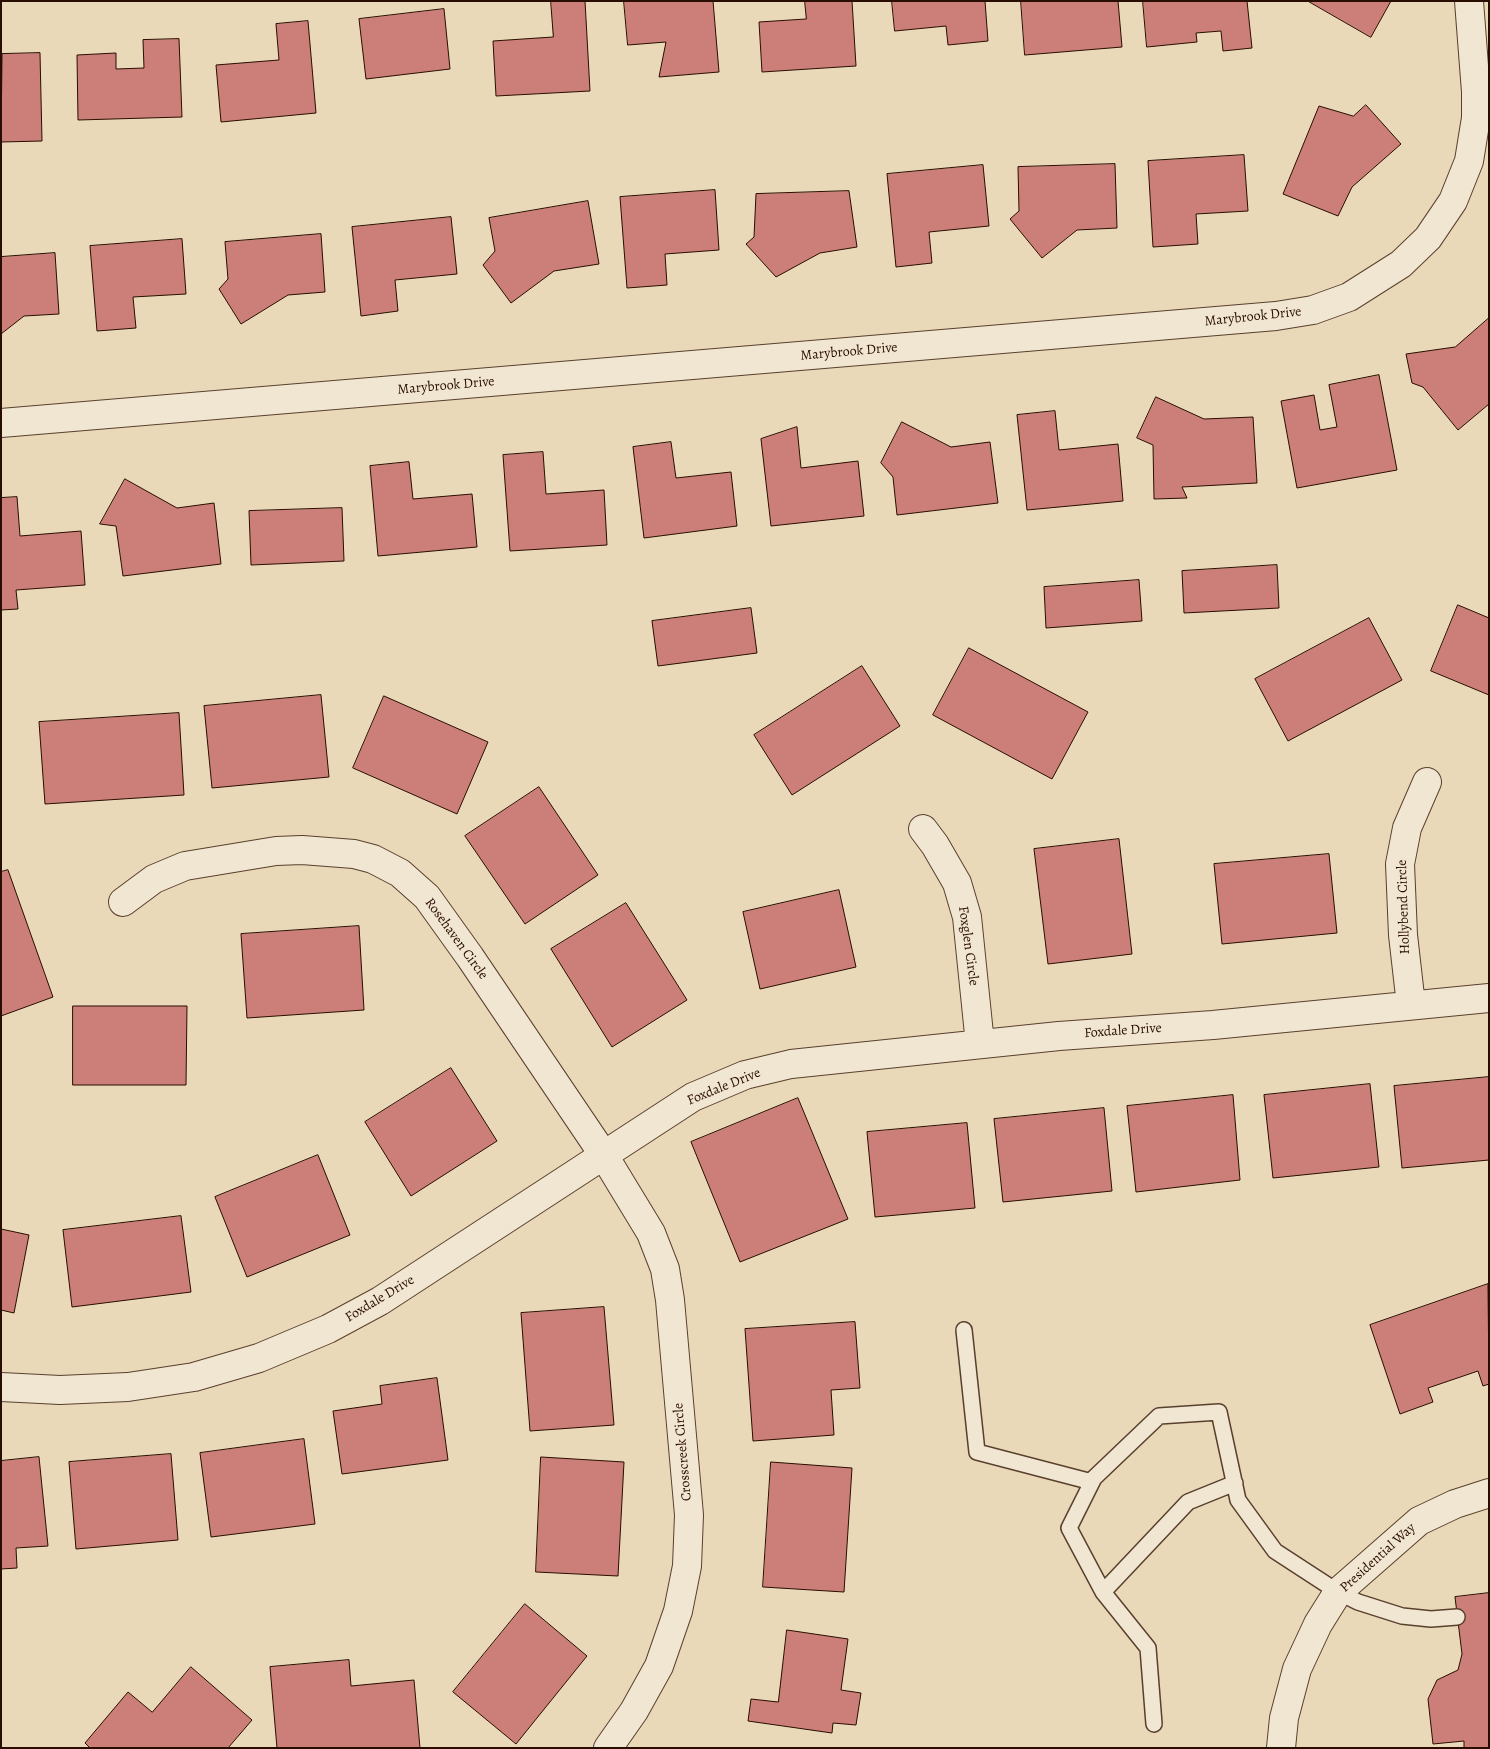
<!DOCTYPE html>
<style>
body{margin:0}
#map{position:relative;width:1490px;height:1749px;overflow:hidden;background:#e9d9b8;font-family:Alegreya,serif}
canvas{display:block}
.frame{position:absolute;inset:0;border:2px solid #290d00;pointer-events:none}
</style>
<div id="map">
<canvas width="1490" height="1749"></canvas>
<div class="frame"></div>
</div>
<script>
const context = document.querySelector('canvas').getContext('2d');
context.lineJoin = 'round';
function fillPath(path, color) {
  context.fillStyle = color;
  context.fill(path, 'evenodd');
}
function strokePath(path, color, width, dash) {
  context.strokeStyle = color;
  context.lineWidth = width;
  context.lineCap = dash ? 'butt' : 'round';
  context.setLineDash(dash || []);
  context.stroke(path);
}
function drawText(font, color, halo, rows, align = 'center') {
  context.font = font + ' Alegreya,serif';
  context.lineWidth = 4.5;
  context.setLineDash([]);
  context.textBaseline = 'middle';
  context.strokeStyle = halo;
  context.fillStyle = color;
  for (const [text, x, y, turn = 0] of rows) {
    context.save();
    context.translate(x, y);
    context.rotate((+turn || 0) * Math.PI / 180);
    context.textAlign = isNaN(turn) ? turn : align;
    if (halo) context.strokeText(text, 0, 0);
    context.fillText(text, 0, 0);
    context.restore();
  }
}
const building = new Path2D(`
 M551 1H585L590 91 496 96 493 41 553 37Z
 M624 1H713L719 72 659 77 666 42 628 45Z
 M805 1H852L856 66 762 72 759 22 806 19Z
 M892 1H985L988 41 948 45 946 26 895 31Z
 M1021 1H1118L1122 47 1025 55Z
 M1143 1H1247L1252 48 1223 51 1221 31 1196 33 1197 42 1147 47Z
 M1308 1H1391L1371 37Z
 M444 9 450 69 366 79 359 19Z
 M308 21 316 113 221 122 216 65 279 60 276 24Z
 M179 39 182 117 78 120 77 55 116 53V69L144 68 143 40Z
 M40 53 42 141 1 142 2 54Z
 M1366 105 1401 144 1352 187 1338 216 1283 194 1319 106 1353 116Z
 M1244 155 1248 211 1196 214 1198 244 1153 247 1148 161Z
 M1115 164 1117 228 1077 230 1042 258 1010 219 1019 211 1018 167Z
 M983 165 989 226 929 232 932 263 896 267 887 174Z
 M715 190 719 250 665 254 667 285 627 288 620 197Z
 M849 191 857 247 820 253 776 277 746 244 754 237 756 194Z
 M588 201 599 264 554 271 511 303 483 265 495 251 489 218Z
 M451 217 457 274 395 280 398 311 361 316 352 227Z
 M321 234 325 292 288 295 241 324 219 289 228 279 225 242Z
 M182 239 186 294 133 297 136 328 97 331 90 246Z
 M55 253 59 314 24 316 1 334V257Z
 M1489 318V404L1458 430 1423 387 1412 383 1406 354 1455 347Z
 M1379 375 1397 470 1297 488 1281 401 1314 395 1320 430 1337 427 1329 385Z
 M1156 397 1204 419 1253 417 1257 483 1182 487 1187 498 1154 499 1153 445 1137 438Z
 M1055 411 1059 450 1118 444 1123 501 1027 510 1017 415Z
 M902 422 951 447 990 442 998 503 897 515 893 477 881 463Z
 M797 427 801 468 858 461 864 516 771 526 761 439Z
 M671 442 676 478 731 472 737 526 644 538 633 447Z
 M543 452 546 494 604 490 607 545 510 551 503 455Z
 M409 462 413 499 472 494 477 547 378 556 370 466Z
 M125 479 177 508 214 503 221 564 123 576 116 526 100 524Z
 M17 497 20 536 81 531 85 585 16 590 18 609 1 610V498Z
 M342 508 344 561 251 565 249 511Z
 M1277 565 1279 608 1184 613 1182 571Z
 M1139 580 1142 621 1046 628 1044 587Z
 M1458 605 1489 618V695L1431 671Z
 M751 608 757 653 658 666 652 621Z
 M1369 618 1402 680 1288 741 1255 679Z
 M969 648 1088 712 1052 779 933 715Z
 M862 666 900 726 792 795 754 735Z
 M321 695 329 777 212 788 204 706Z
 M384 696 488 742 457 814 353 768Z
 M179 713 184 795 45 804 39 722Z
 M539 787 598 875 525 924 465 836Z
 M1119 839 1132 954 1048 964 1034 849Z
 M1329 854 1337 933 1222 944 1214 864Z
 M8 870 53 997 1 1016V872Z
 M839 890 856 967 760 989 743 912Z
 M626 903 687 1000 612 1047 551 949Z
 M359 926 364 1010 247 1018 241 934Z
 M73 1006H187L186 1085H73Z
 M451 1068 497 1141 411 1196 365 1122Z
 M1489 1077V1160L1402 1168 1394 1086Z
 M1370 1084 1379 1167 1273 1178 1264 1095Z
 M1233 1095 1240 1180 1136 1192 1127 1106Z
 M798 1098 848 1219 740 1262 691 1142Z
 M1104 1108 1112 1191 1003 1202 994 1119Z
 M967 1123 975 1208 875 1217 867 1132Z
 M318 1155 350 1235 247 1277 215 1197Z
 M181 1216 191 1292 72 1307 63 1230Z
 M1 1229 29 1235 14 1313 1 1310Z
 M1488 1284 1489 1384 1483 1386 1478 1371 1428 1388 1433 1402 1400 1414 1370 1325Z
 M604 1307 614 1425 530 1431 521 1313Z
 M855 1322 860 1388 831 1390 834 1435 753 1441 745 1329Z
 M437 1378 448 1460 342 1474 333 1411 382 1404 380 1386Z
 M304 1439 315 1524 211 1537 200 1453Z
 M171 1454 178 1540 76 1549 69 1462Z
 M39 1457 48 1546 16 1548 17 1568 1 1569V1461Z
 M541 1457 624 1462 618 1576 536 1572Z
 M771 1462 852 1468 844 1592 763 1587Z
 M1489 1593V1748H1464V1741L1433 1744 1428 1699 1437 1680 1458 1670 1462 1654 1455 1597Z
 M525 1604 587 1656 516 1744 453 1692Z
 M787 1630 848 1639 841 1690 861 1693 856 1725 833 1723 832 1733 748 1721 751 1699 778 1702Z
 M349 1660 351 1686 414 1680 420 1748H277L270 1667Z
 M191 1667 252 1720 228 1748H90L85 1743 128 1692 152 1712Z`);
fillPath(building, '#cb7f78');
strokePath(building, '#290d00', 1);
const service = new Path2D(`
 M964 1330 977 1452 1092 1482
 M1103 1592 1188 1502 1235 1483
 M1154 1724 1148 1648 1103 1592 1069 1528 1094 1478 1159 1416 1219 1412 1238 1500 1275 1551 1338 1592 1358 1602 1402 1616 1431 1619 1457 1617`);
const minor = new Path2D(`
 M1 423 1276 316 1313 310 1349 297 1401 264 1428 238 1453 201 1469 161 1476 118V92L1469 1
 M923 829 935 845 957 883 967 917 980 1044
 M123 902 154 879 185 866 276 851 302 850 354 854 373 859 400 873 427 897 470 957 603 1154 651 1233 665 1269 670 1300 689 1515 687 1566 678 1611 659 1666 634 1711 608 1748
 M1411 1005 1403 935 1400 864 1407 828 1427 782
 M1 1387 60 1390 128 1387 194 1377 259 1358 328 1329 380 1301 693 1097 745 1075 791 1064 1059 1036 1213 1025 1489 998
 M1281 1748 1284 1718 1297 1669 1318 1624 1338 1592 1419 1521 1455 1504 1489 1493`);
strokePath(service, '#59402e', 18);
strokePath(minor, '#59402e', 30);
strokePath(service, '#f1e6d1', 15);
strokePath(minor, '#f1e6d1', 28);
drawText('14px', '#290d00', '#f1e6d1', [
 ["Marybrook Drive",1253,317,-6],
 ["Marybrook Drive",849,352,-5],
 ["Marybrook Drive",446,386,-5],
 ["Hollybend Circle",1404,907,-92],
 ["Rosehaven Circle",456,939,54],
 ["Foxglen Circle",968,946,82],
 ["Foxdale Drive",1123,1031,-4],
 ["Foxdale Drive",724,1087,-22],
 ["Foxdale Drive",380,1299,-31],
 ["Crosscreek Circle",683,1452,-95],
 ["Presidential Way",1378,1558,-42]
]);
</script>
